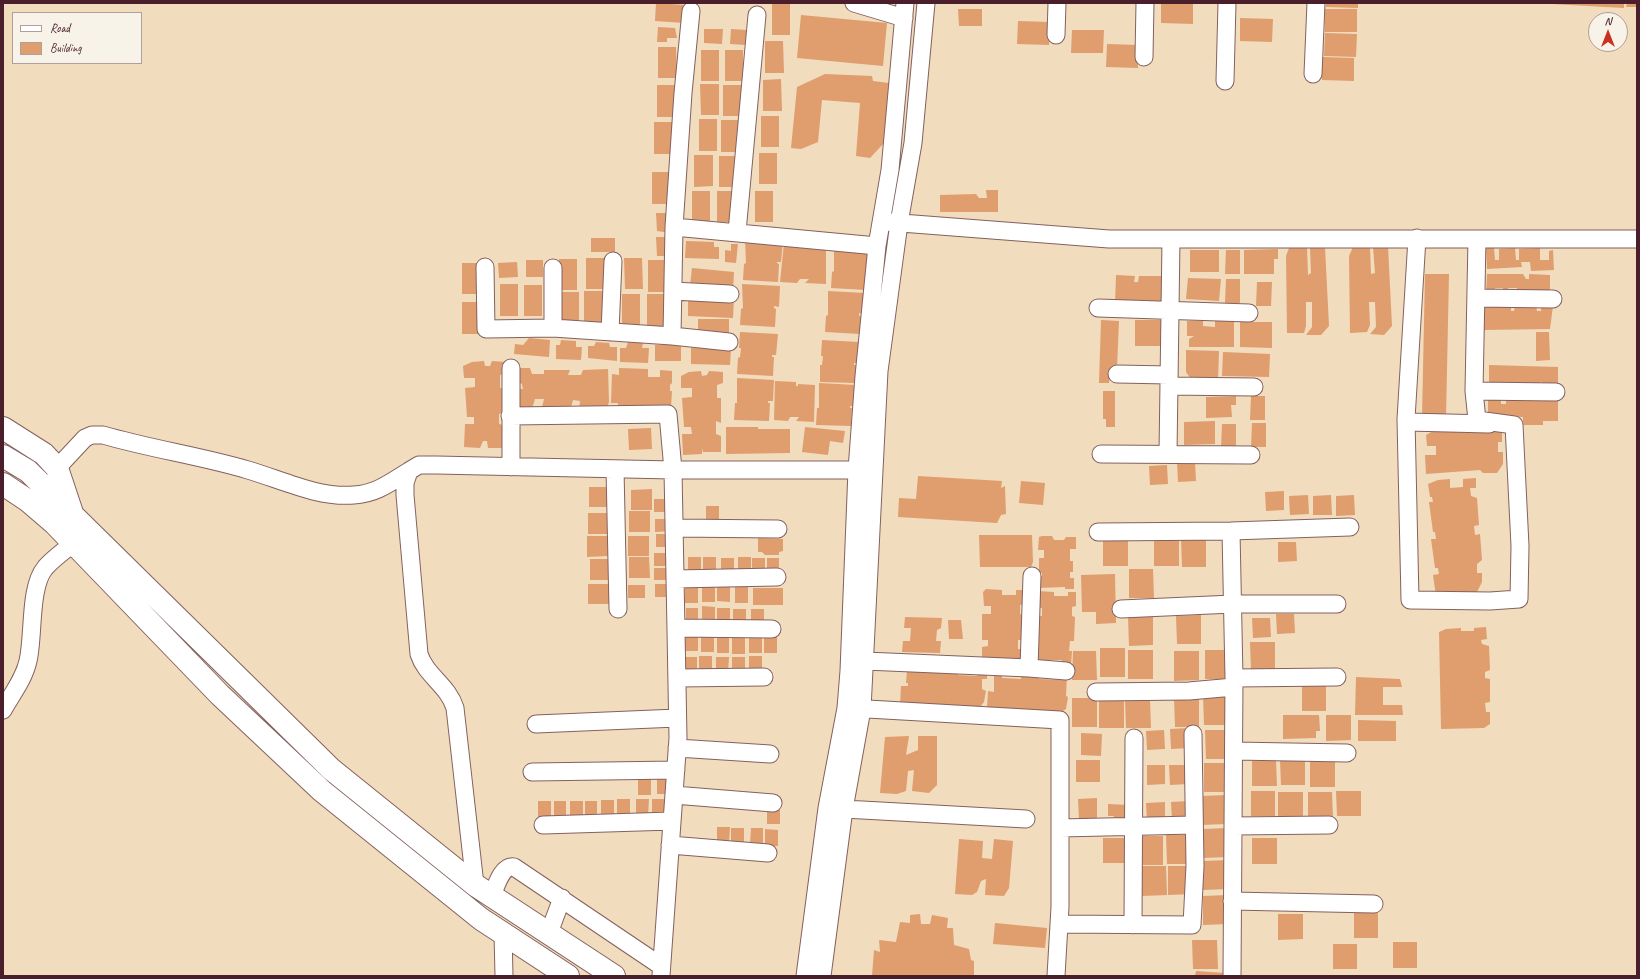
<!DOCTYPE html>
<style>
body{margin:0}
#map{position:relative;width:1640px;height:979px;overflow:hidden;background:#f1dcbd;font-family:Caveat,sans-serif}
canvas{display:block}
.frame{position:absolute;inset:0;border:4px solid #4a1f2b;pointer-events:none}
.legend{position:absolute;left:12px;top:12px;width:130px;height:52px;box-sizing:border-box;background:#f7f3e8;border:1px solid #b29e9c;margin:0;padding:5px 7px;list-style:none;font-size:12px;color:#4a1f2b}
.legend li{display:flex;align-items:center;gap:8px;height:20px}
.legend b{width:20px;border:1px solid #b29e9c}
.north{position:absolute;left:1588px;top:12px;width:40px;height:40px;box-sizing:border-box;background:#f7f3e8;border:1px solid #b29e9c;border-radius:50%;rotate:0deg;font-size:11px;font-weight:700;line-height:16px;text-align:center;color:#4a1f2b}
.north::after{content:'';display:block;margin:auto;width:14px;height:18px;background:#c8321e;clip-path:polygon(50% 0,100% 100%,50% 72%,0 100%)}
</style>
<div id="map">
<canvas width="1640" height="979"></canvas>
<div class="frame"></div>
<ul class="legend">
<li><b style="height:5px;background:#fff"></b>Road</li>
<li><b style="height:11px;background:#e09d6e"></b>Building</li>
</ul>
<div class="north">N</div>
</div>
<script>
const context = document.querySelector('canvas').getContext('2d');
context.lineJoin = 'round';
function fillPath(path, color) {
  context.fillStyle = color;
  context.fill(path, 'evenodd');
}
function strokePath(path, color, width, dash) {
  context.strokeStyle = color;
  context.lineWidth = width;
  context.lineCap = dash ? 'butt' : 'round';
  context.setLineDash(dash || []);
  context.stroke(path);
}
fillPath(new Path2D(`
 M656 3 686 5 684 23 655 21Z
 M1161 3H1193V24L1161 23Z
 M1326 3H1358V8L1326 7Z
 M1552 3H1624V8L1552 4Z
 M1627 3H1637V7H1626Z
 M772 4H790V35H772Z
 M958 9H982V26H959Z
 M1325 9H1357V32H1325Z
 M801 15 887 23 883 66 797 58Z
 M1240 18 1273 19 1272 42 1240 41Z
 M1018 21 1050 22 1049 45 1017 44Z
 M658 27 675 28 677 38H667V42H657Z
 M704 29H723L722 44 704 43Z
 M731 29 747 30 746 45 730 44Z
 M1072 30H1104L1103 53H1071Z
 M1325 33 1357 34 1356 57 1324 56Z
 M765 41H783L784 73H765Z
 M1107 44 1139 45 1138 68 1106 67Z
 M658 47H676L677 78H658Z
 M701 50H719V81H701Z
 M725 50H743V81H725Z
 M1322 57 1354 58V81L1322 80Z
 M825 74 872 76 873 81 889 83 890 113 884 143 870 158 856 156 860 103 822 100 818 142 801 149 791 148 797 87Z
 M781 79 782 111H763V80Z
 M700 84H719V115H701Z
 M657 85H675V117H657Z
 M723 85H741V116H723Z
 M761 116H779V147H761Z
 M699 119H717V151H699Z
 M721 120H739V152H721Z
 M654 122H672V154H654Z
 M759 153H777V184H759Z
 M694 155H713V186L694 187Z
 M719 156H737V187H719Z
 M652 172H670V204H652Z
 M986 190H998V212H940V195L976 194 979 198H987Z
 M692 191H710V222H692Z
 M717 191H735V222H717Z
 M755 191H773V222H755Z
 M656 213H670L671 233 657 231Z
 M656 237H668V256H657Z
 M591 238H615V252H591Z
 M745 239 783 241 781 262H777V263L779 264 778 282 743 280 744 264 746 263Z
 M686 241 714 242V247H719V259L685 258Z
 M784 243 806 244V248H808V246H826V284L805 283 809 279H800L797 283 780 282Z
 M731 244H738L736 263 725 262V250L731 251Z
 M1388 246 1392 326 1384 335 1370 334 1376 327 1375 302H1369L1370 325 1367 332 1350 333 1349 256 1353 247H1370L1371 274 1375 273 1373 247Z
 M834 247 871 249 870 270 865 269V271L867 272 866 290 831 288 832 272 834 271Z
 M1307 247 1308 275 1311 273 1310 248 1325 247 1329 326 1321 335H1306L1312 327V302H1306V326L1304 333H1287L1286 256 1289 248Z
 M1486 248H1494L1495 260H1499V249L1515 248 1516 260H1519V249L1540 248V260H1549V251L1553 250 1554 270 1531 271 1530 262H1521L1522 267 1487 269Z
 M1278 249V259H1274V274H1244V250Z
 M1190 250H1219V272H1190Z
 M1226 250H1240V274H1225Z
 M586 258H604V289H586Z
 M624 258H642L643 289H625Z
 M559 259H577V290H559Z
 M526 260H543V277H526Z
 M648 260H666V292H648Z
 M517 262 518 277 499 278 498 263Z
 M462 263H480V294H462Z
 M692 268 734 272 733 290 690 286Z
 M1425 274H1449L1446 418 1422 417Z
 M1487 274H1523L1526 279H1529V274L1550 275V293L1517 292V288H1508V293H1503V288H1495V294H1486Z
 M1116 275 1135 276 1134 282H1138L1139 276H1168L1167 306H1141L1138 300H1132V305L1115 304Z
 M1188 278 1221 279 1219 301 1186 299Z
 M1226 279H1240V303H1225Z
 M1257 282H1272L1271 306H1256Z
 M500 284H518V316H500Z
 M742 284 780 286 779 307 774 306V308L776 309 775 327 740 325 741 309 743 308Z
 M524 285H542V316H524Z
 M584 291H602V322L584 323Z
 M828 291 865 293 864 314 859 313V316H861L860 334 825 332 826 316 828 315Z
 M561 292H579V323H561Z
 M622 294H640V326H622Z
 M647 294H665L666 326H647Z
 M734 297 733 318 688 316V299Z
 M462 302H480V334H462Z
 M1484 305H1511V311H1514L1515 306H1536L1537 311H1541V306H1553L1550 329 1484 330Z
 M698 319H729V335H698Z
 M1101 320 1119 321 1117 368H1110L1109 383H1099Z
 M1135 320H1166L1165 346H1135Z
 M1187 321H1203V326L1215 327V321H1234V347H1189V339L1194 336H1187Z
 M1240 322H1272V348L1240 347Z
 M740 332 778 334 776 355H772V357H774L773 376 737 374 738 358 740 357 741 348H739Z
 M1536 332H1549L1550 360 1536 361Z
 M529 338 550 340 549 357 514 354 515 344 523 345Z
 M561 340 576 341V347H582L581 360 556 359V345H560Z
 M822 340 859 342 858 363H854V365H856L855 383 820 382V365H822L823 356H821Z
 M596 342 609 343 610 347H617V361L588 358V346H594Z
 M628 342 643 343 642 348H649L648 363 620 362V348H626Z
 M655 345H681V361H655Z
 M691 348 731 349 730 365 691 364Z
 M1186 350 1219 351 1218 380 1191 379 1186 372Z
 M1223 352 1270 354 1269 377 1222 376Z
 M484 361 485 366H490L492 361 506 362V373L500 375V388H504V413L499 414V424L503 425 504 448H488L487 441H483L480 448 464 447 465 424H474V417H467L465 388 475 387V378H464L463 366 472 362Z
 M1489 365 1558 367V389H1542V382H1539V388L1489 387Z
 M519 368H530L532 374H544V370H570L568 375H581L583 370 608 369 609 402 606 411H579L580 401 573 400 570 411H541L544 399H535L531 412H517V389H523L522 384 518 382Z
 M619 368 648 369V377H660V370L672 371V383L670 385V391H672L671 407 658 412V405H648V411L618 410V403H611L612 374 619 375Z
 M701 371 702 376 707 375 709 371 723 372V383L717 385V398H721V423L716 421V434L721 436V452H703L702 448V454L683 455 682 434H692L691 427H684L682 398 692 397V388H681V376L689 372Z
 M737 378 774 380 773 401H768V403H770L769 421 734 420 735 403H737Z
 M775 381 796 382V386H798V384L815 385 814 422 796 421 799 417H790L788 421 774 420Z
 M819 383 856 385 855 406H850V408H852L851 426 816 425 817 408H819Z
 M1103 391H1115V427H1106V419H1103Z
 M1236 396V405H1231L1232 417 1206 418V397Z
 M1251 396H1265V420H1250Z
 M1488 397H1501V404H1506V398H1558V421H1543V425H1523V417H1488Z
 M1215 421V444L1184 445V422Z
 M1252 423H1266V447H1251Z
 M1222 424H1236V448H1221Z
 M726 427H758V429H790V453L726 454Z
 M805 427 845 431 843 443 830 441 828 455 802 452Z
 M1455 427 1477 428 1481 433 1490 431V427L1502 432V442H1498V452H1503V464L1497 473H1483L1480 470 1426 474 1425 455H1436V446H1427L1426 435 1435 430H1448L1449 432H1455Z
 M651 428 652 449 629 450 628 429Z
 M1177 462H1195L1196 481 1178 482Z
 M1167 465 1168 484 1150 485 1149 466Z
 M918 476 1002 481 1001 488 1005 486 1006 514 1001 515 997 523 898 517 899 498 916 499Z
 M1476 478V488H1470L1471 496 1477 498 1479 525 1474 526 1475 535 1480 534 1482 560 1477 564V573H1482V582L1477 592 1436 596 1433 575 1439 574 1438 568H1435L1431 539H1436L1435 532H1433L1429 502H1433L1432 497H1430L1428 484 1438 480 1450 479V488L1463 487V479Z
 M1021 481 1045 483 1043 505 1019 503Z
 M589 487H610V507H589Z
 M652 489V510H631V490Z
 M1284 491V510L1266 511 1265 492Z
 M1308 495 1309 514 1290 515 1289 496Z
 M1331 495 1332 515H1313V496Z
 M1354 495 1355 515 1336 516V496Z
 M654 499H670L671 512H654Z
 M706 506H719V523H706Z
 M629 511H650V532H629Z
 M588 513H609V534H588Z
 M655 519H672V531L655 532Z
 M656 534H672V547H656Z
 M979 535H1032L1033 562 1031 567H980Z
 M587 536H608V556L587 557Z
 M628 536H649V556H628Z
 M1042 536H1052L1054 540H1064L1066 537H1076V549H1070V561H1073V572H1070V578H1074V589H1065V587L1038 588V576H1042V573H1039V558H1044V550H1038L1039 537Z
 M1103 537H1128V566H1103Z
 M1154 537H1179V566H1154Z
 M758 538 783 539V551L779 552V555H765L762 552H758Z
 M1181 538H1206V567H1182Z
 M1278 542H1296L1297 561 1278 562Z
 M654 553H671V566H654Z
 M629 557H649L650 578H629Z
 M688 557H701V574H688Z
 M703 557H716V574L703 573Z
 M738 557H751V573H738Z
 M721 558H734V574H721Z
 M752 558H765V574H752Z
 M767 558H779V575H767Z
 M590 559H611V580H590Z
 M654 568H670L671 580H654Z
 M1129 569H1153L1154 598H1129Z
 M1115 574 1116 623 1096 624V612H1082L1081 575Z
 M588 584H609V604H588Z
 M655 584H672V597H655Z
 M628 585H645V598H628Z
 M702 585H715V602H702Z
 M717 585H730V602L717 601Z
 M685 586H698V603H685Z
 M735 587H748V603H735Z
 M753 588H783V605H753Z
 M986 589 1002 590V595H1016V590H1025V604L1020 605V614L1023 615V640H1018V649H1021L1020 663 1010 662V658H999L998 662H982V647L988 646V640H982V614H991V606H984L983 592Z
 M1037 591 1054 592V596H1068V592H1076V606L1072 607V616L1075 617 1074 641H1070L1069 651H1072L1071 665 1061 664 1062 660H1051L1050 664H1034L1033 648H1039V641H1034L1033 616H1042V608H1035Z
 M702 606 715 607V623H702Z
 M686 608H698V624H686Z
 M717 608H730V624H717Z
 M733 609H746V625H733Z
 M751 609H764V626H751Z
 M1276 614H1294L1295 633 1277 634Z
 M1201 615V644H1177L1176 616Z
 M1153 616V645L1129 646 1128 617Z
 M905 617 942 618 941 628 937 630 936 641H941L940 653 902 652 903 641H910L911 628H904Z
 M1252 618H1270L1271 637 1253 638Z
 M948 620H961L963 639H949Z
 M1486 627 1487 639 1481 640 1482 644 1489 646 1490 670 1485 672V678L1490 679V702L1485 703 1486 712H1490V724L1484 728 1441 729 1439 632 1446 629 1461 628V631H1474V628Z
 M685 635H698V651H685Z
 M701 635H714V652H701Z
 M717 636H729V653H717Z
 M749 636H762V653H749Z
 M764 636H777V653H764Z
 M732 637H745V654H732Z
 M1250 642H1275V671H1251Z
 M1100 648H1125V677H1100Z
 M1128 650H1153V679H1128Z
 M1205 650H1229L1230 679H1205Z
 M1073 651H1096L1097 680H1072Z
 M1174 651H1199V680L1174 681Z
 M699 656H712V673H699Z
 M749 656H762V673H749Z
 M685 657H697V673H685Z
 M716 657H729L728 673H716Z
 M732 657H745V673H732Z
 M935 669H958V675L977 676V670L987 671V679H982V689L986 691 984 702 980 707 900 705 901 686H908V683H906L907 670H923V673H935Z
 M994 673 1002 674V678L1021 679V674L1039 675V679L1062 680V676H1067L1066 696 1068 697 1066 709 1061 712 987 708 988 691 994 692Z
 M1356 677 1400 679 1402 687H1383V705H1402L1403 715H1355Z
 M1302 686H1326V711H1302Z
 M1203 696H1228V725H1204Z
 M1072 698H1097V727H1072Z
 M1174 698H1199V727H1175Z
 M1099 699H1124V728H1099Z
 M1125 699H1150L1151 728H1126Z
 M1283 715H1319L1320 731H1316V738L1283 739Z
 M1326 715H1351V740L1326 741Z
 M1358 720 1396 721V741H1358Z
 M1189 728V748L1171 749 1170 729Z
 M1164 730 1165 749 1147 750 1146 731Z
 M1205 730H1230L1231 759H1206Z
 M1081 733 1102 734 1101 756 1081 755Z
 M909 736 906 755 918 750V736H937V785L929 793 912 791 914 770 908 771 906 791 897 794 880 793 885 737Z
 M1076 760H1100V782H1076Z
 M1276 760 1277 786H1252V761Z
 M1280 760H1305V785H1281Z
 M1310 761H1335V787H1310Z
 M1204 763H1229V792H1204Z
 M1147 765H1165V784L1147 785Z
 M1169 765H1188V784L1170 785Z
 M657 777H670V794H657Z
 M638 779H651V795H638Z
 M1251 791H1275V816H1251Z
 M1336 791H1361V816H1337Z
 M1278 792H1303V817H1278Z
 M1308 792H1332L1333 817H1308Z
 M1226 795V824L1201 825V796Z
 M1097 798V818L1079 819 1078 799Z
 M617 799H630V816H617Z
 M636 799H649L648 816H636Z
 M652 799H665V816H652Z
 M601 800H614V816H601Z
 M538 801H551V818H538Z
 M554 801H566V817H554Z
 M570 801H583V817H570Z
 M585 801H597V817H585Z
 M1190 801V821H1172L1171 802Z
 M1165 802V822H1147L1146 803Z
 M1108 804 1130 805 1129 820 1113 819 1114 816H1108Z
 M767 808H780V824H767Z
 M717 827H730L729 843H717Z
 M731 828H744V845L731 844Z
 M751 828H763V845L750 844Z
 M1227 828 1228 857 1203 858V829Z
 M765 829 778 830V846H765Z
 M1166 835H1191V864H1167Z
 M1138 836H1163V865H1138Z
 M1103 838H1127L1128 863H1103Z
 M1252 838H1277V864H1252Z
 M959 839 983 841 982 858 992 859 994 839 1013 841 1009 888 1004 896 985 895 986 879 981 881 977 892 972 895 955 894Z
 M1228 860V889L1203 890V861Z
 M1141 866H1166L1167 895 1142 896Z
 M1168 866H1193V894L1168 895Z
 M1228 895V924L1203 925V896Z
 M1354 913H1378V938H1354Z
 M920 914 921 924H930L932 915 948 918 947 928H953L954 945 969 949 971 960 974 961V976H872L874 950 880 952 879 940 896 942 900 922 910 923V915Z
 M1278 914H1303V939L1278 940Z
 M995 923 1047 928 1045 948 993 944Z
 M1192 940H1217L1218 969H1193Z
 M1393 942H1417V968H1393Z
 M1333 944H1357V969H1333Z
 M1196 971 1225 973V976H1195Z`), '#e09d6e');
const minor = new Path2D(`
 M854 3 904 18
 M691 11 683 93 674 227 877 246
 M1056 35 1057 3
 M1144 57 1145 3
 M1313 74 1316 3
 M1225 81 1227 3
 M888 222 1109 239H1637
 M737 232 757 15
 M1417 238 1406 419 1410 600 1490 601 1519 599 1520 546 1514 425 1477 420 1474 391 1477 239
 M485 267 486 329 553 328 672 336 674 227
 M553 268V328
 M673 291 730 294
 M1476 298 1553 299
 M1098 308 1249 313
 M610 332 613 261
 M672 336 729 342
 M511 368V467
 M1117 374 1169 375
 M1169 386 1254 387
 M1474 391 1556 392
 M1407 422 1489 424
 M1101 454 1251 455
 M1168 454 1171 239
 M57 468 85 438 92 435H103C151 449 201 456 248 470 282 480 318 498 354 495 376 494 391 482 409 471
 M615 469 618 609
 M674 528 778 529
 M1231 531 1234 678 1232 976
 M1098 532 1231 531 1350 527
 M675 579 777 577
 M1121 609 1233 604H1337
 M676 628 772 629
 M865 661 1029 668 1066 671
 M1029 668 1032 576
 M677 678 764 677
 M1234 678 1337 677
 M1096 692 1189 691 1234 687
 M850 708 1060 720V907L1056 976
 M3 710C12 694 24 679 28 661 34 636 29 587 45 568 53 558 73 544 83 536
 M536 724 677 718
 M677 748 770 754
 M1234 751 1347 753
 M532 772 676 770
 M674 795 773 803
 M844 809 1026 819
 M543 825 672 821
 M1233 826 1329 825
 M1060 828 1194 825
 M670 845 768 853
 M475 885 455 708C448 685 426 676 419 654L405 495V483L409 471 419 465H436L673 470 668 414 510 416
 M492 896C496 886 502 865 514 867L661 966
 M1232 901 1374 904
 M1059 924 1192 925 1195 866 1193 734
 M1133 925 1134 738
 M503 933 504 976
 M549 933 562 898
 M661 976 678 738 673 470H857
 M805 976 827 808 846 708 849 671 857 470 864 376 877 246 890 170 905 3
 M822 976 844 809 862 709 879 371 899 223 913 143 926 3`);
const major = new Path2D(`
 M3 428 44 454 57 468 72 513
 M3 456 28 471 331 769 475 885 614 976
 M3 484 27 500 55 524 220 695 322 791 481 919 568 976`);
strokePath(minor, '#84615e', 19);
strokePath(major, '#84615e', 24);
strokePath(minor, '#fff', 17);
strokePath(major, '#fff', 22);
</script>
